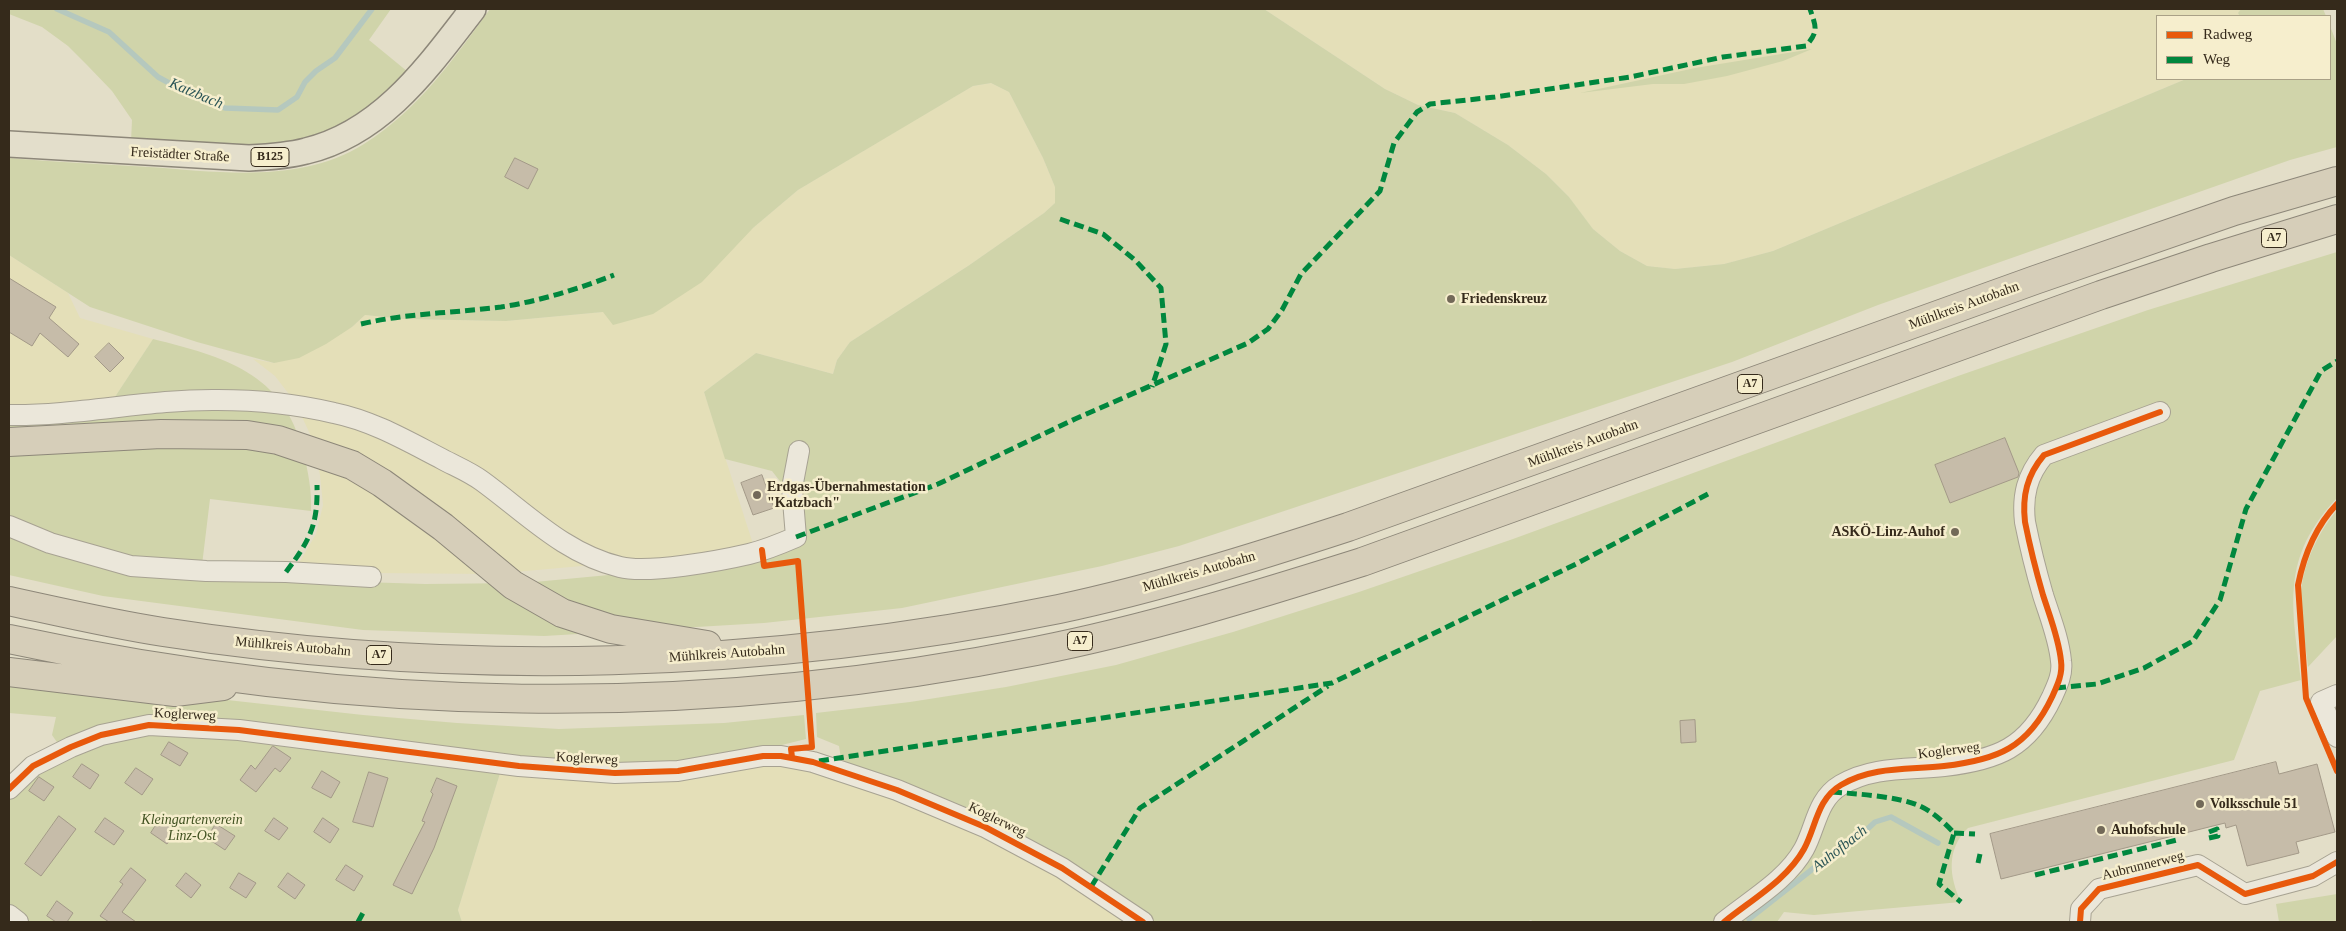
<!DOCTYPE html>
<meta charset="utf-8">
<style>
body{margin:0}
#map{position:relative;width:2346px;height:931px;overflow:hidden;background:#e3dec8;font-family:"Times New Roman",serif}
canvas{display:block}
.frame{position:absolute;inset:0;border:10px solid #352a1b;pointer-events:none}
.legend{position:absolute;left:2156px;top:15px;width:175px;height:65px;box-sizing:border-box;background:#f6eecd;border:1px solid #a9a086;margin:0;padding:6px 9px;list-style:none;font-size:15px;color:#352a1b}
.legend li{display:flex;align-items:center;gap:10px;height:25px}
.legend b{width:25px;border:1px solid #a9a086}
</style>
<div id="map">
<canvas width="2346" height="931"></canvas>
<div class="frame"></div>
<ul class="legend">
<li><b style="height:6px;background:#e8590c"></b>Radweg</li>
<li><b style="height:6px;background:#00873e"></b>Weg</li>
</ul>
</div>
<script>
const context = document.querySelector('canvas').getContext('2d');
context.lineJoin = 'round';
function fillPath(path, color) {
  context.fillStyle = color;
  context.fill(path, 'evenodd');
}
function strokePath(path, color, width, dash) {
  context.strokeStyle = color;
  context.lineWidth = width;
  context.lineCap = dash ? 'butt' : 'round';
  context.setLineDash(dash || []);
  context.stroke(path);
}
function drawText(font, color, halo, rows, align = 'center') {
  context.font = font + ' "Times New Roman",serif';
  context.lineWidth = 5;
  context.setLineDash([]);
  context.textBaseline = 'middle';
  context.strokeStyle = halo;
  context.fillStyle = color;
  for (const [text, x, y, turn = 0] of rows) {
    context.save();
    context.translate(x, y);
    context.rotate((+turn || 0) * Math.PI / 180);
    context.textAlign = isNaN(turn) ? turn : align;
    if (halo) context.strokeText(text, 0, 0);
    context.fillText(text, 0, 0);
    context.restore();
  }
}
fillPath(new Path2D(`
 M1264 9H2241L2238 13 2240 16H2157V79H2186L1773 251 1724 264 1675 269 1647 266 1620 251 1593 229 1569 197 1546 174 1508 145 1455 113 1418 105 1385 89Z
 M991 83 1009 92 1043 158 1055 187V203L1044 213 968 266 850 342 837 360 833 374 756 353 704 392 754 547 705 555 492 574 372 573 299 563 316 534 323 505 320 475 310 434 295 402 275 376 253 359 274 363 352 327 365 315 404 319 506 321 603 312 753 228 798 190 920 117 973 86Z
 M9 255 68 293 80 318 153 339 107 409 9 407Z
 M779 763 842 777 1018 849 1135 922H462L458 910 501 770Z`), '#e4dfb8');
fillPath(new Path2D(`
 M9 9H391L369 40 408 72 363 116 304 141 267 147 131 142 132 120 112 91 87 65 68 46 42 27 9 14Z
 M490 9H1264L1385 89 1418 105 1455 113 1508 145 1546 174 1569 197 1593 229 1620 251 1647 266 1675 269 1724 264 1773 251 2186 79H2330V26L2337 44V147L2290 160 1878 305 1732 362 1179 546 1102 566 902 608 764 623 544 636 363 630 103 596 9 575V534L49 550 269 579 425 584 524 583 672 569 804 541 786 489 772 471 725 459 704 392 756 353 833 374 837 360 850 342 968 266 1044 213 1055 203V187L1043 158 1009 92 991 83 973 86 798 190 753 228 702 282 653 314 613 325 603 312 506 321 404 319 365 315 352 327 326 344 299 358 274 363 197 342 90 307 9 255V158C55 162 102 164 149 167 219 172 301 184 364 144 418 110 453 60 490 9Z
 M2241 9H2323L2326 16H2240L2238 13Z
 M1812 49 1783 61 1727 76 1684 84H1653L1580 93 1695 68Z
 M2337 252V498C2280 558 2292 606 2301 680L2260 691 2234 760 1968 828C1946 849 1949 877 1961 902L1814 915 1784 912 1777 922H1730C1755 901 1786 887 1805 860 1824 834 1821 806 1849 787 1861 779 1875 777 1889 775 1953 766 2011 783 2048 715 2063 688 2068 674 2062 643L2054 647C2058 668 2053 686 2043 705 2012 770 1948 758 1889 764 1870 767 1848 774 1831 784 1811 796 1810 813 1805 832 1801 842 1796 851 1791 859L1715 922H1533L1531 920 1527 922H1152L1071 867 1025 841 970 815 842 765 839 746 817 737 816 713 910 702 1006 687 1116 665 1233 632 1359 592 1513 539 1958 376 2148 310Z
 M153 339C224 357 283 372 303 451 308 471 312 491 311 511L210 499 202 565 112 555 9 520V407L107 409Z
 M2337 510V636L2308 667C2306 646 2301 623 2301 602 2300 569 2317 534 2337 510Z
 M9 664 182 695 363 715 457 723 559 729 724 723 804 715 806 739 737 756 616 768 237 725 59 745 52 735 56 717 9 713Z
 M148 734 232 736 501 770 458 910 462 922H29L9 906V796L35 771 79 750Z
 M2337 894V922H2279L2276 904Z`), '#d0d4aa');
strokePath(new Path2D(`
 M57 9 109 32 158 77 195 97 225 108 278 110 297 97 305 82 316 71 335 58 372 9
 M1749 919 1838 849 1859 837 1875 822 1891 817 1938 843`), '#b5c8be', 5.5);
const building = new Path2D(`
 M515 158 538 169 528 189 505 177Z
 M9 278 56 307 49 318 79 344 68 357 40 333 32 346 9 332Z
 M109 343 124 358 110 372 95 357Z
 M2005 438 2019 473 2018 477 1950 503 1935 465Z
 M762 475 774 508 753 515 741 483Z
 M1695 720 1696 742 1681 743 1680 721Z
 M169 742 188 753 180 766 161 755Z
 M273 746 291 758 280 772 275 768 256 792 240 780 251 765 255 769Z
 M2276 762 2279 774 2317 764 2335 832 2296 842 2299 853 2247 866 2236 825 2226 828 2225 823 2001 879 1990 834Z
 M82 764 99 775 90 789 73 777Z
 M136 768 153 779 142 795 125 783Z
 M322 771 340 782 331 798 312 788Z
 M369 772 388 778 373 827 353 822Z
 M39 777 54 787 44 801 29 791Z
 M437 778 457 786 434 848 412 894 393 885 425 822 422 821 433 794 431 792Z
 M59 816 76 829 41 876 25 864Z
 M105 818 124 831 114 845 95 832Z
 M274 818 288 828 279 840 265 831Z
 M323 818 339 829 330 843 314 832Z
 M160 819 177 830 167 844 151 833Z
 M216 824 235 836 225 850 207 838Z
 M346 865 363 876 354 891 336 880Z
 M131 868 146 880 122 912 136 922H109L100 916 123 884 120 882Z
 M186 873 201 885 191 898 176 886Z
 M239 873 256 883 246 898 230 888Z
 M288 873 305 885 295 899 278 887Z
 M57 901 73 913 67 922H56L47 916Z`);
fillPath(building, '#c6bca9');
strokePath(building, '#a39988', 1);
const minor = new Path2D(`
 M9 415C79 416 148 399 218 400 257 400 296 404 334 413 373 421 407 441 442 459 455 466 470 472 482 481 526 513 565 554 620 567 648 574 719 561 749 554 765 550 780 544 796 537L792 488 799 451
 M9 526 50 543 131 566 206 571 286 572 371 577
 M2337 695 2321 702 2337 737
 M9 789 33 766 71 747 101 735 149 725 239 730 519 766 615 773 678 771 763 756H781L813 762 897 790 985 827 1062 868 1143 922
 M9 915 18 922
 M1724 922C1751 900 1787 880 1804 849 1816 827 1817 799 1841 785 1873 766 1909 770 1944 766 1997 760 2028 748 2052 697 2057 686 2063 674 2061 661 2059 639 2050 617 2043 595 2036 571 2030 547 2025 522 2022 496 2027 475 2044 455L2160 412
 M2080 922 2081 909 2099 889 2198 865 2245 894 2313 876 2337 862`);
const major = new Path2D(`
 M9 144 249 158C268 157 287 156 306 151 382 133 428 67 473 9`);
const highway = new Path2D(`
 M9 442 161 434 247 435 278 440 352 465 382 483 443 527 513 585 562 613 611 629 707 645
 M9 601C60 612 111 624 163 632 460 678 765 669 1059 609 1157 588 1253 558 1348 527L2035 280 2234 211 2337 181
 M9 639C352 713 691 720 1036 651 1147 629 1254 596 1362 562L2101 295 2211 258 2337 219
 M9 672 175 692 223 686`);
strokePath(minor, '#a7a292', 22);
strokePath(major, '#8d8779', 28);
strokePath(highway, '#8d8779', 30);
strokePath(minor, '#ebe7da', 20);
strokePath(major, '#e3decb', 25);
strokePath(highway, '#d6ceb9', 28);
strokePath(new Path2D(`
 M1060 219 1103 234 1135 260 1161 288 1166 344 1152 387
 M361 324C408 313 454 313 501 307 540 301 578 289 614 275
 M796 537 938 484 1075 419 1248 343 1268 329 1282 310 1301 274 1380 191 1394 143 1417 112 1430 104 1495 97 1630 77 1723 57 1806 46C1819 31 1816 27 1810 9
 M286 572C310 540 318 525 317 485
 M2056 688 2097 684 2144 668 2193 641 2220 600 2246 509 2321 371 2337 361
 M819 761 1332 683 1576 564 1708 494
 M1832 792C1857 794 1897 796 1920 806 1933 812 1945 823 1954 833L1939 884 1961 902
 M1954 833 1975 834
 M2209 838 2218 836 2217 829 2209 832
 M1978 863 1980 854
 M2035 875 2177 840
 M1091 887 1140 808 1328 686
 M358 922 364 911`), '#00873e', 5, [10, 5]);
strokePath(new Path2D(`
 M2337 504C2316 526 2304 555 2298 585L2306 698 2337 771
 M762 550 764 566 798 561 812 747 791 749 792 757
 M9 789 33 766 71 747 101 735 149 725 239 730 519 766 615 773 678 771 763 756H781L813 762 897 790 985 827 1062 868 1143 922
 M1724 922C1751 900 1787 880 1804 849 1816 827 1817 799 1841 785 1873 766 1909 770 1944 766 1997 760 2028 748 2052 697 2057 686 2063 674 2061 661 2059 639 2050 617 2043 595 2036 571 2030 547 2025 522 2022 496 2027 475 2044 455L2160 412
 M2080 922 2081 909 2099 889 2198 865 2245 894 2313 876 2337 862`), '#e8590c', 6);
for (const [x, y, r, color] of [
 [1451,299,5,"#726958"],
 [757,495,5,"#726958"],
 [1955,532,5,"#726958"],
 [2200,804,5,"#726958"],
 [2101,830,5,"#726958"]
]) {
  const dot = new Path2D();
  dot.arc(x, y, r, 0, 2 * Math.PI);
  context.fillStyle = color;
  context.fill(dot);
  strokePath(dot, '#f6eecd', 2);
}
for (const [x, y, w] of [
 [270,157,38],
 [2274,238,25],
 [1750,384,25],
 [1080,641,25],
 [379,655,25]
]) {
  const box = new Path2D();
  box.roundRect(x - w / 2, y - 9.5, w, 19, 4);
  context.fillStyle = '#f6eecd';
  context.fill(box);
  strokePath(box, '#352a1b', 1);
}
drawText('bold 12px', '#352a1b', null, [
 ["B125",270,157],
 ["A7",2274,238],
 ["A7",1750,384],
 ["A7",1080,641],
 ["A7",379,655]
]);
drawText('14px', '#352a1b', '#f6eecd', [
 ["Freistädter Straße",180,155,3],
 ["Mühlkreis Autobahn",1964,306,-20],
 ["Mühlkreis Autobahn",1583,444,-20],
 ["Mühlkreis Autobahn",1199,572,-16],
 ["Mühlkreis Autobahn",293,647,5],
 ["Mühlkreis Autobahn",727,654,-4],
 ["Koglerweg",185,715,3],
 ["Koglerweg",1949,751,-7],
 ["Koglerweg",587,759,3],
 ["Koglerweg",997,820,26],
 ["Aubrunnerweg",2143,866,-14]
]);
drawText('bold 14px', '#352a1b', '#f6eecd', [
 ["Friedenskreuz",1461,299],
 ["Erdgas-Übernahmestation",767,487],
 ["\"Katzbach\"",767,503],
 ["ASKÖ-Linz-Auhof",1945,532,"right"],
 ["Volksschule 51",2210,804],
 ["Auhofschule",2111,830]
], 'left');
drawText('italic 14px', '#415221', '#f6eecd', [
 ["Kleingartenverein",192,820],
 ["Linz-Ost",192,836]
]);
drawText('italic 15px', '#2a5455', '#f6eecd', [
 ["Katzbach",196,94,23],
 ["Auhofbach",1840,849,-38]
]);
</script>
